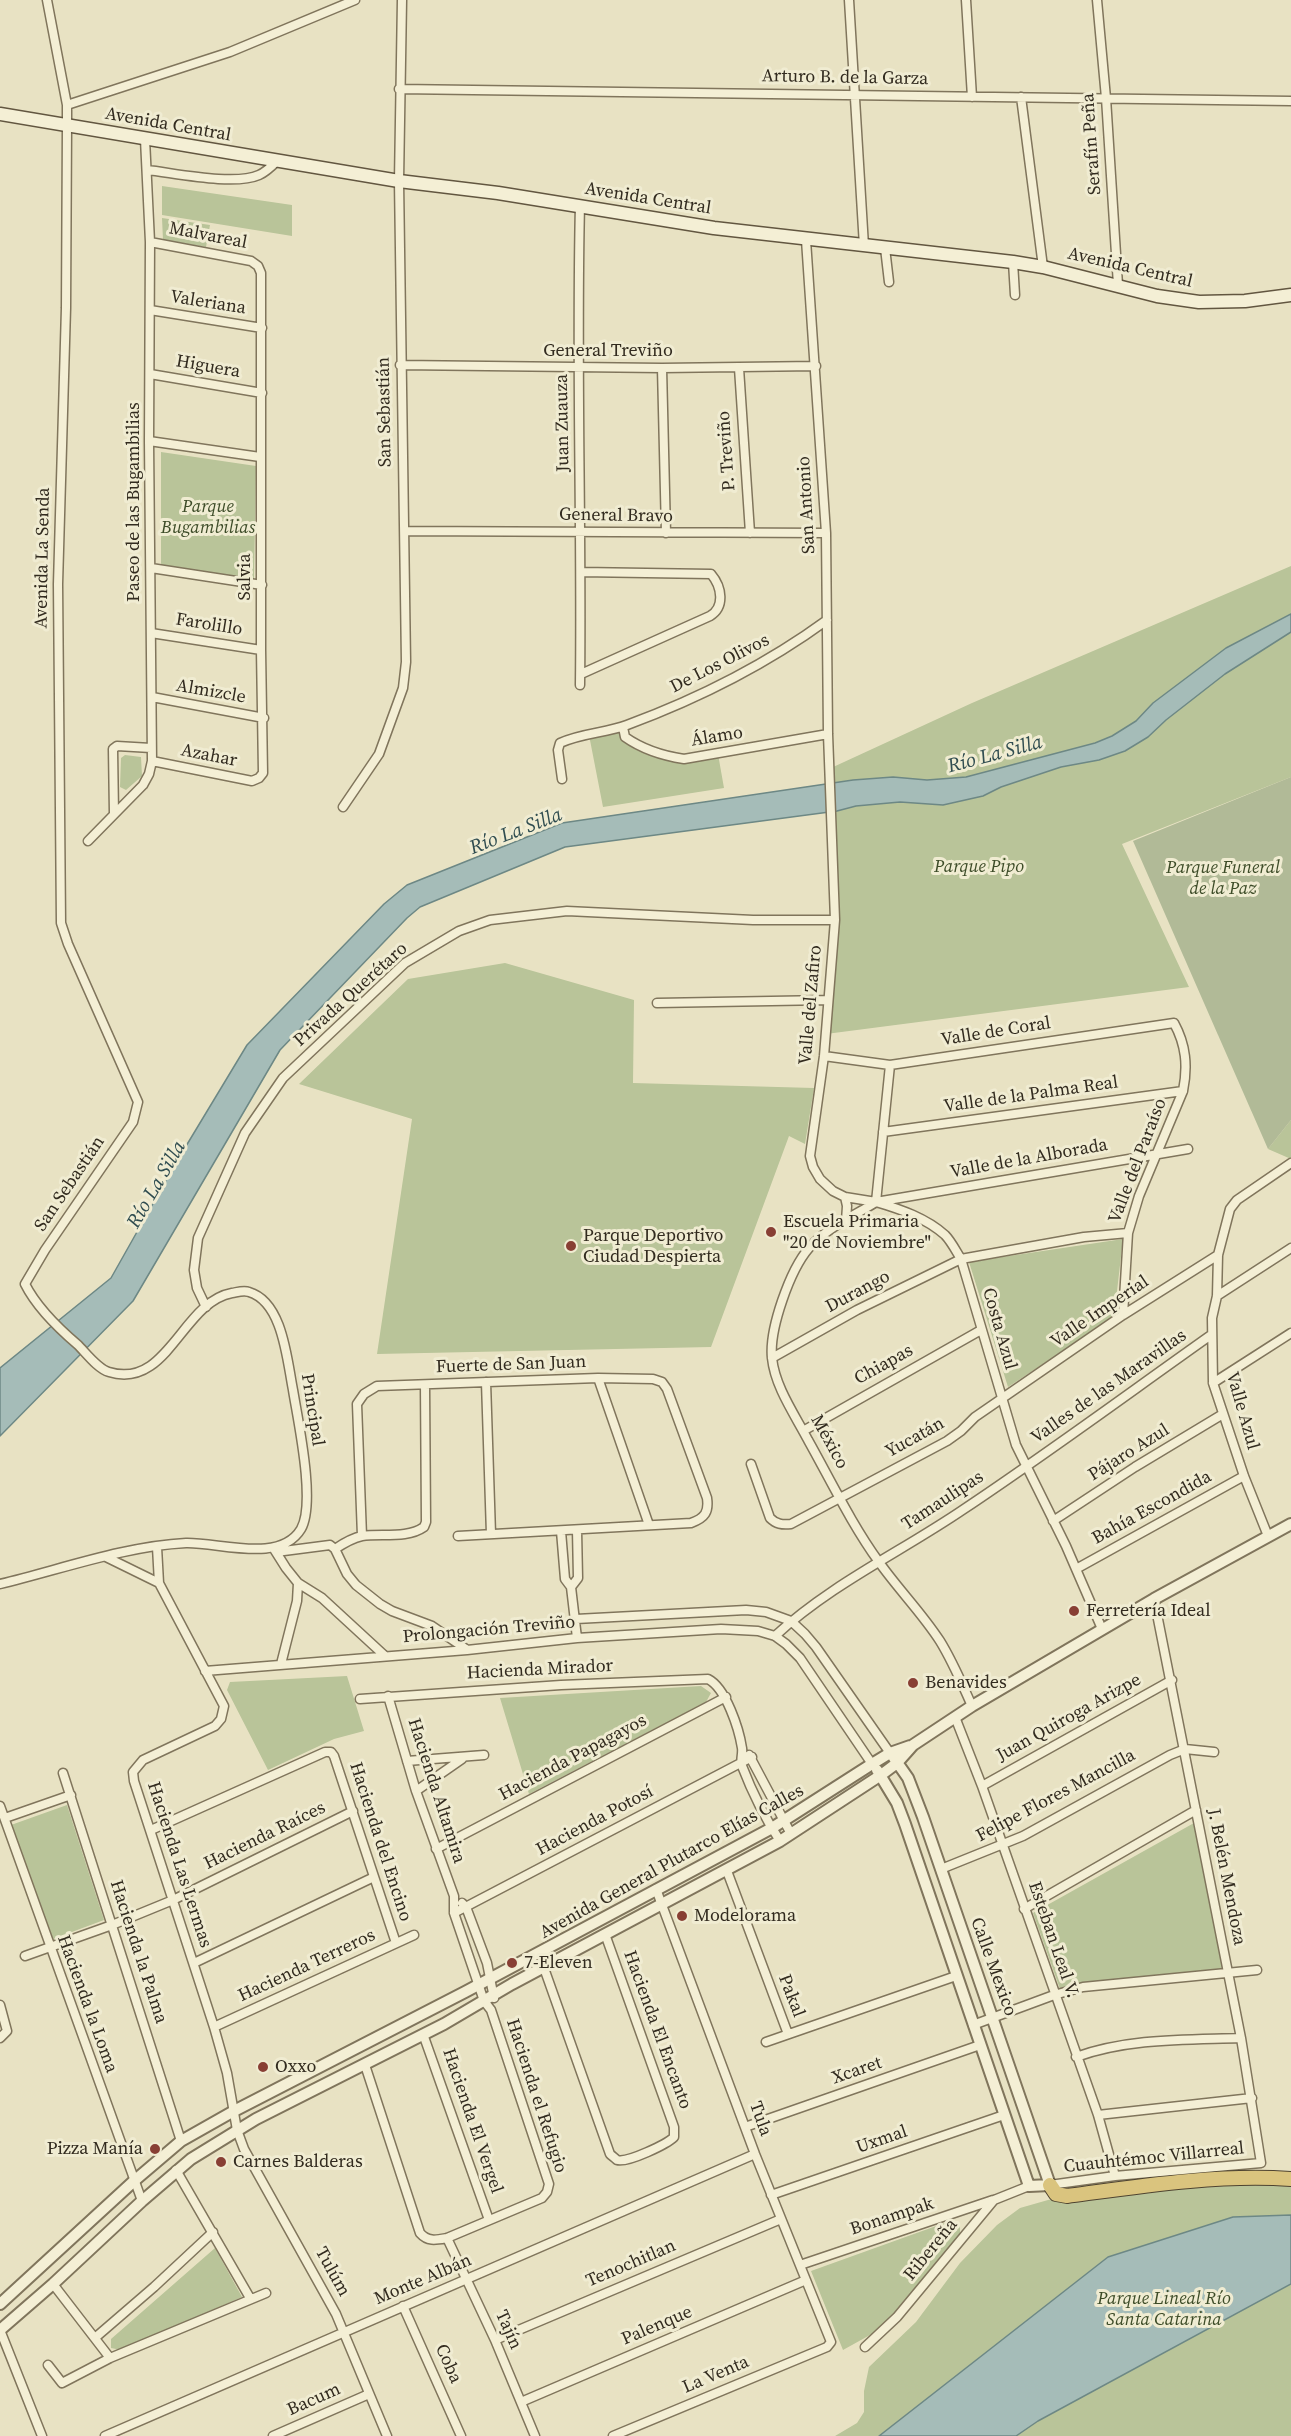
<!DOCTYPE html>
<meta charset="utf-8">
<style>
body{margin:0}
canvas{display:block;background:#e8e2c3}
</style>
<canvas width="1291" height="2436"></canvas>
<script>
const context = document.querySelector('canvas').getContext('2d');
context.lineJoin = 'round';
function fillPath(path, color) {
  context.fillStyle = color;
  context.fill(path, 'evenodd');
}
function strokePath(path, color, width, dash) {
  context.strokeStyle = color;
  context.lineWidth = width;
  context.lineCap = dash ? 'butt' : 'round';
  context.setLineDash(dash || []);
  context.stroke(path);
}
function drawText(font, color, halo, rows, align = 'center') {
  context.font = font + ' "Source Serif 4",serif';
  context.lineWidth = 6;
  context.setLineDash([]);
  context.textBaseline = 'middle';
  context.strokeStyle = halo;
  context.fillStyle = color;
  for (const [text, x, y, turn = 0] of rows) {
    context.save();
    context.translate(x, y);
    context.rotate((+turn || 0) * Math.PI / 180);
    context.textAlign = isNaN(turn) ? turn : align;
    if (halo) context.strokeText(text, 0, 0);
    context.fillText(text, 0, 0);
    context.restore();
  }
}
fillPath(new Path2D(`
 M162 186 292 205V236L162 215Z
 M162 218 210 225 206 247 163 240Z
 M161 452 256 466 254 579 161 568Z
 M1291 566V777L1122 844 1189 987 826 1034 835 906 831 768 972 703Z
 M623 727 625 737 670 757 718 754 724 788 603 807 589 735Z
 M125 755 141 757 142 776 126 790 120 787 121 758Z
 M505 963 634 1000 633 1083 814 1088 805 1144 789 1136 711 1347 377 1354 412 1119 299 1084 408 979Z
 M1291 1120V1159L1268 1149Z
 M1123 1239 1114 1317 1008 1387 969 1262Z
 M347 1676 364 1731 334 1739 268 1770 227 1690 230 1682Z
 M701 1686 711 1693 706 1702 529 1794 500 1698Z
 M67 1805 104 1920 53 1939 11 1825Z
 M1194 1823 1223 1970 1096 1981 1060 1989 1033 1913Z
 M1286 2171H1291V2436H835L857 2423 864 2412V2391L869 2367 916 2322 960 2263 997 2225 1020 2208 1062 2196 1245 2180Z
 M950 2221 960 2225V2237L879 2330 843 2350 811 2271Z
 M215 2248 242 2297 121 2350 111 2348V2339Z`), '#b9c499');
fillPath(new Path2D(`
 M1291 777V1120L1268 1149 1133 841Z`), '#b1ba97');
const water = new Path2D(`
 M1291 614V632L1225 674 1166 720 1148 737 1125 751 1099 760 1061 767 1001 787 983 796 943 805 900 802 856 806 837 811 565 847 420 907 407 918 280 1050 133 1301 0 1436V1368L111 1278 177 1161 247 1045 384 904 407 885 562 823 853 780 893 777 927 780 966 777 1095 743 1112 736 1136 721 1153 703 1226 648Z
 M1291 2215V2284L1038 2421 1016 2436H879L1108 2257 1233 2217Z`);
fillPath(water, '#a5bcb8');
strokePath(water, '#6d8885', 1.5);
const minor = new Path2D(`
 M849 0 864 246
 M966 0 972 97
 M1097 0 1106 98 1118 285
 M399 89 1291 101
 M1021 97 1043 267
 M67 105 230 52 355 0
 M147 170C175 173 234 186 259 175 266 172 271 167 277 161
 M580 205C576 365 582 525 580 685
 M806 240 826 533 828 734 835 920 824 1056 810 1156 813 1167 820 1179 833 1191 845 1197 876 1202 1188 1149
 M150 242 251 261 258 266 261 273V650L263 773 259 778 252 781 152 761
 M885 248 889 282
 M1013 262 1015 295
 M150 310 262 328
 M400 365 662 368 816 366
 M662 368 666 533
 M739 368 750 533
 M150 374 262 393
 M149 441 260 457
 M405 531 826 533
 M151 568 262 585
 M151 633 261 650
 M581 674 710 616C725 607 722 587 711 574L581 572
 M152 697 264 718
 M623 727 625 737C642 749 664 756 684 759L828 734
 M562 779 558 750 560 743C581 733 606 733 627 725 700 698 764 666 827 620
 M343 807 379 754 403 688 406 662 399 181 402 0
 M114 814 113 749 117 746 151 748
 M88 841 143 785 149 774 152 761 149 441 150 242 145 139
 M657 1003 828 1000
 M824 1056 890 1065 1174 1023C1186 1045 1188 1066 1183 1091L1139 1196 1128 1233 1123 1315
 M890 1065 876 1202C900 1209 926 1218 945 1235 951 1241 956 1251 961 1259L1016 1445 1066 1546 1102 1629
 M883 1132 1183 1091
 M845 1197 847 1206 846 1221
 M876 1202C854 1216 826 1228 809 1248 790 1270 769 1329 772 1358 775 1387 795 1415 808 1440 831 1481 852 1525 879 1562 898 1589 922 1613 940 1641 953 1662 962 1684 972 1706
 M1217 1296 1291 1248
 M206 1307 197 1288 194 1270 198 1238 245 1133 283 1078 405 963 459 931 490 920 567 911 753 920H835
 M772 1358 857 1310 961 1259 1084 1237 1128 1233
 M598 1378 649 1525
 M486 1382 491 1534
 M1213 1383 1291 1333
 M803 1431 981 1330
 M751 1464 770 1518C776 1524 782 1525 791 1524L947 1441 961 1431 975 1417 1123 1315 1218 1255
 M1053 1521 1135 1467 1223 1414
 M561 1531 565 1579 571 1587 577 1638
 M362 1536 357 1404 364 1394 377 1386 598 1378 653 1379 662 1382 667 1389 707 1498C709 1512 705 1518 691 1523L458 1536
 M1268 1536 1244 1476 1213 1383 1212 1318 1217 1296 1218 1255 1230 1209 1237 1200 1291 1163
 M157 1547 159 1583 224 1706 221 1719 215 1726 143 1760 133 1772 134 1781 214 2027 227 2073 237 2130 244 2149 336 2314 387 2436
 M274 1549 286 1568 298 1583 322 1598 385 1656
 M335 1549C344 1543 352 1538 362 1536 381 1533 407 1539 424 1527L426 1522 425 1385
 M276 1552 330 1545 335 1549 347 1574 356 1585 380 1604 392 1611 432 1626 466 1649
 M106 1557 159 1583
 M1076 1569 1244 1476
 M0 1584C59 1570 125 1546 186 1543 219 1542 280 1564 301 1529 316 1503 298 1421 293 1390 287 1360 283 1302 249 1292 244 1290 238 1292 232 1293 182 1302 168 1390 109 1372 98 1369 86 1353 78 1345 58 1328 37 1308 25 1284L45 1250 133 1122 138 1102 68 944 61 923 58 584 66 308 67 126V105L47 0
 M571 1587 578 1578 577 1530
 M576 1619 746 1610 766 1612 791 1621 805 1634 816 1647 890 1753
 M775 1636C831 1584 901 1552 964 1509 1048 1453 1129 1393 1211 1335
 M281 1664 297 1601 298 1583
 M205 1671 467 1650 577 1638 721 1629 758 1631 775 1636 786 1644 800 1658 872 1764
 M360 1699 561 1685 708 1679C726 1688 739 1729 742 1748 743 1754 740 1760 742 1766 752 1792 765 1818 780 1841
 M955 1717 982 1786 1098 2115 1115 2176
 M749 1755 791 1834
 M407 1761 484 1755
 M63 1773 181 2141
 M982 1786 1172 1680
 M416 1791 462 1759
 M0 1806 142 2201
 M5 1818 71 1795
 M151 1830 325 1752H331L334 1756 396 1943
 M436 1849 726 1697
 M941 1869 1023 1836 1170 1755 1185 1749 1214 1752
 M727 1871 788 2034
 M462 1903 466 1907 487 1963 494 1998
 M1024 1909 1196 1810
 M454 1913 752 1757
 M25 1956 112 1925 173 1900 353 1811
 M194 1963 374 1877
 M544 1968 610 2154C611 2155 616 2159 617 2160 628 2163 667 2144 674 2137V2127L605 1934
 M0 2005 7 2031 0 2038
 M973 2025 1054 1995 1083 1987 1257 1970
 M214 2027 414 1935
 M423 2034 489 2220
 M766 2042 956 1976
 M1076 2057C1129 2038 1186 2040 1241 2038
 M365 2065 420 2233C428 2242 436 2240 447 2238L542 2198 547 2192 549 2184 491 2010 484 2001 454 1913V1896L416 1791 388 1696
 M1098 2115 1252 2098
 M745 2127 980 2045
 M176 2170 250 2298
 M1050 2185 1115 2176 1261 2163 1241 2038 1154 1599
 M771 2195 1004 2115
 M447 2238 495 2340 535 2436
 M800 2265 993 2200
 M53 2284 110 2358
 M403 2306 461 2436
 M0 2330 42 2436
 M96 2337 154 2287 213 2232
 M495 2340 781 2219
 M865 2347 897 2317 994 2200 1029 2186
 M48 2365 62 2383 110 2358 266 2293
 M521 2402 806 2280
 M105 2436 755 2154
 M273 2436 369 2394
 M613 2436 827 2347 831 2342 755 2154 656 1889`);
const tertiary = new Path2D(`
 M877 1770 897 1803 905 1824 1029 2186 1050 2185 923 1817 908 1778 894 1758
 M0 2304 134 2181 181 2141 234 2111 465 1992 772 1828 872 1764 890 1753 910 1746
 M0 2330 53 2284 142 2201 191 2159 256 2119 444 2024 512 1984 780 1841 881 1775 897 1763 913 1745 972 1706 1154 1599 1291 1524`);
const secondary = new Path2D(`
 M0 114 399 181 498 193 714 228 1013 262 1043 267 1157 296 1199 302 1245 301 1291 295`);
const trunk = new Path2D(`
 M1050 2185 1056 2194 1067 2196C1141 2186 1217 2174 1291 2179`);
strokePath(minor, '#80755c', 11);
strokePath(tertiary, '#80755c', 14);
strokePath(secondary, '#625640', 15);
strokePath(trunk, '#4e4330', 16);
strokePath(minor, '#f4efd5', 8);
strokePath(tertiary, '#f4efd5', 10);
strokePath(secondary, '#f4efd5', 12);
strokePath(trunk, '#dac47e', 14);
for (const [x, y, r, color] of [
 [771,1232,6,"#883f34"],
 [571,1246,6,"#883f34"],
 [1074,1611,6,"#883f34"],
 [913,1683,6,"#883f34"],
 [682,1916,6,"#883f34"],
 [512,1963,6,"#883f34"],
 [263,2067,6,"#883f34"],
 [155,2149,6,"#883f34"],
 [221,2162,6,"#883f34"]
]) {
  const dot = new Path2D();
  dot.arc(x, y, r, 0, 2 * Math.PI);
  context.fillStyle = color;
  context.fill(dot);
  strokePath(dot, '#f0ecd2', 2);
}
drawText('18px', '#322b1f', '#f0ecd2', [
 ["Arturo B. de la Garza",845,78,1],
 ["Avenida Central",168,125,10],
 ["Serafín Peña",1092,144,-94],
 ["Avenida Central",648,199,9],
 ["Malvareal",208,236,11],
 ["Avenida Central",1130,268,13],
 ["Valeriana",208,303,9],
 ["General Treviño",608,351],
 ["Higuera",208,367,10],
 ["San Sebastián",385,412,-91],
 ["Juan Zuauza",563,423,-91],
 ["P. Treviño",727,451,-94],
 ["Paseo de las Bugambilias",134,502,-90],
 ["San Antonio",807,505,-93],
 ["General Bravo",616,516,1],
 ["Avenida La Senda",43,558,-89],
 ["Salvia",245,577,-90],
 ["Farolillo",209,625,9],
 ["De Los Olivos",720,664,-27],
 ["Almizcle",211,692,10],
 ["Álamo",717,737,-9],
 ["Azahar",209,756,11],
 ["Privada Querétaro",351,995,-42],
 ["Valle del Zafiro",811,1005,-85],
 ["Valle de Coral",996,1032,-9],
 ["Valle de la Palma Real",1031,1095,-8],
 ["Valle de la Alborada",1029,1159,-10],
 ["Valle del Paraíso",1138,1161,-69],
 ["San Sebastián",70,1184,-56],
 ["Durango",858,1292,-28],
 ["Valle Imperial",1100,1312,-34],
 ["Costa Azul",999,1329,74],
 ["Fuerte de San Juan",511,1365,-2],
 ["Chiapas",884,1365,-29],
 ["Valles de las Maravillas",1109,1387,-35],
 ["Principal",312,1410,81],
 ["Valle Azul",1242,1411,74],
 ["Yucatán",915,1438,-29],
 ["México",829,1442,61],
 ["Pájaro Azul",1129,1453,-32],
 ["Tamaulipas",943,1501,-33],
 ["Bahía Escondida",1152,1508,-29],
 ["Prolongación Treviño",489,1630,-5],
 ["Hacienda Mirador",540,1670,-3],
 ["Juan Quiroga Arizpe",1069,1718,-29],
 ["Hacienda Papagayos",573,1758,-28],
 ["Hacienda Altamira",436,1791,72],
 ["Felipe Flores Mancilla",1056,1796,-28],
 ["Hacienda Potosí",595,1821,-28],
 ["Hacienda Raíces",265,1836,-26],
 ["Hacienda del Encino",380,1842,72],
 ["Avenida General Plutarco Elías Calles",672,1862,-29],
 ["Hacienda Las Lermas",179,1865,72],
 ["J. Belén Mendoza",1226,1877,79],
 ["Esteban Leal V.",1053,1940,71],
 ["Hacienda la Palma",138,1952,72],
 ["Hacienda Terreros",307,1966,-25],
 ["Calle Mexico",993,1967,70],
 ["Pakal",791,1996,69],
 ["Hacienda la Loma",87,2004,70],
 ["Hacienda El Encanto",657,2030,70],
 ["Xcaret",857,2071,-19],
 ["Hacienda el Refugio",536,2096,72],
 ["Tula",760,2119,70],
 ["Hacienda El Vergel",472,2121,71],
 ["Uxmal",882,2140,-19],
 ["Cuauhtémoc Villarreal",1154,2158,-6],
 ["Bonampak",892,2217,-18],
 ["Ribereña",931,2250,-51],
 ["Tenochitlan",631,2264,-23],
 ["Tulúm",332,2272,61],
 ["Monte Albán",423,2280,-23],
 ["Palenque",657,2326,-23],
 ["Tajín",508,2330,66],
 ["Coba",448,2364,66],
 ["La Venta",716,2375,-23],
 ["Bacum",314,2400,-24]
]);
drawText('italic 18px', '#3d4c28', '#f0ecd2', [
 ["Parque",208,507],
 ["Bugambilias",208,528],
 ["Parque Pipo",979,867],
 ["Parque Funeral",1223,868],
 ["de la Paz",1223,889],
 ["Parque Lineal Río",1164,2299],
 ["Santa Catarina",1164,2320]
]);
drawText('18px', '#322b1f', '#f0ecd2', [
 ["Escuela Primaria",783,1222],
 ["\"20 de Noviembre\"",783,1243],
 ["Parque Deportivo",583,1236],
 ["Ciudad Despierta",583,1257],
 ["Ferretería Ideal",1086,1611],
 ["Benavides",925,1683],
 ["Modelorama",694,1916],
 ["7-Eleven",524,1963],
 ["Oxxo",275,2067],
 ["Pizza Manía",143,2149,"right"],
 ["Carnes Balderas",233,2162]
], 'left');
drawText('italic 20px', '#304d50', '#f0ecd2', [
 ["Río La Silla",995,755,-15],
 ["Río La Silla",516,832,-21],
 ["Río La Silla",157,1185,-60]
]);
</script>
